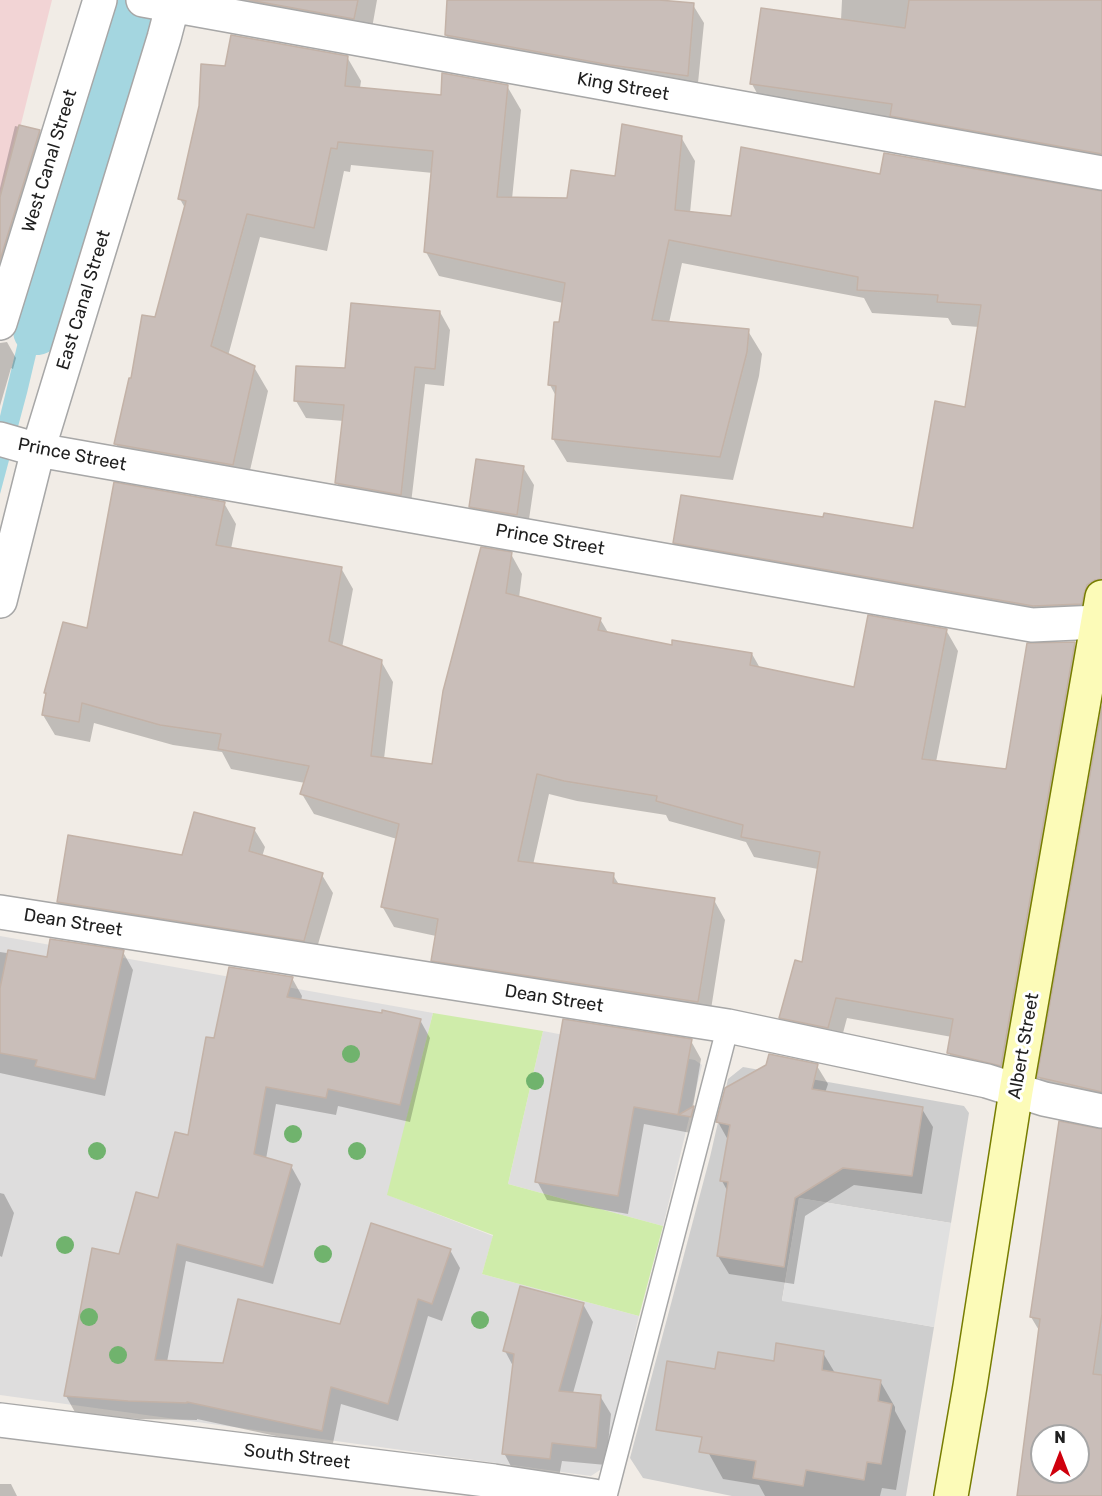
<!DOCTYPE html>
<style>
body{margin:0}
#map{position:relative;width:1102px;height:1496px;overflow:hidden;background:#f1ece6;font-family:Rubik,sans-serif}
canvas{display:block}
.north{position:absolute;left:1030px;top:1424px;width:60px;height:60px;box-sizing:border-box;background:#fff;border:2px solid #a6a6a6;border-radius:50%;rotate:0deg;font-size:16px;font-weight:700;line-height:24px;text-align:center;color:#202020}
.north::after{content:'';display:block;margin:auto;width:21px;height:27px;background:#cf000d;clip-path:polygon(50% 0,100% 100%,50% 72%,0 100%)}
</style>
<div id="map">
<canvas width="1102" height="1496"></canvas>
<div class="north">N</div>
</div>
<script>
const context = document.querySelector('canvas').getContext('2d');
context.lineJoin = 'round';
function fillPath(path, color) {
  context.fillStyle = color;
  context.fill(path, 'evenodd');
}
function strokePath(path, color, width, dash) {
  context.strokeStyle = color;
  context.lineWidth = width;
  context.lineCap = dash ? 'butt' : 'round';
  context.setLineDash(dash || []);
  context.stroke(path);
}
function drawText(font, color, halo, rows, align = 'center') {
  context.font = font + ' Rubik,sans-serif';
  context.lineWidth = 6;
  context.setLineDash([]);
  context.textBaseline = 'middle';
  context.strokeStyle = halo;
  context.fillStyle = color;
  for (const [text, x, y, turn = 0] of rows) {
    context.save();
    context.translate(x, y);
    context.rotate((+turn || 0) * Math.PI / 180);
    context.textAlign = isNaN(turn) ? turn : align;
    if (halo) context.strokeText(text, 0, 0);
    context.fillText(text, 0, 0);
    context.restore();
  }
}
fillPath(new Path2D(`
 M0 936 433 1013 388 1195 493 1236 482 1274 639 1316 603 1468 591 1476 0 1395Z
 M543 1031 695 1060 702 1065 663 1226 508 1184Z`), '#dedddd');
fillPath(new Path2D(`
 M0 0H52L0 208Z`), '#f2d4d5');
fillPath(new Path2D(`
 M743 1067 964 1106 969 1113 951 1223 799 1198 782 1300 934 1327 906 1496H732L643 1478 630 1458 710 1157 728 1079Z`), '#cecece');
fillPath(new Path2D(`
 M433 1013 543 1031 508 1184 663 1226 639 1316 482 1274 493 1235 387 1195Z`), '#cfecaa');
fillPath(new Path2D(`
 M799 1198 951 1223 934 1327 782 1301Z`), '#e0e0e0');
fillPath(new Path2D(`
 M101 0H120L27 393 0 494V416Z`), '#a4d6e0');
fillPath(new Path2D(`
 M241 0H377L369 45 254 24Z
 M449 0H643L693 5 704 23 697 93 457 53 446 35Z
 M842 0H1102V175L765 108 752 84 841 20Z
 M347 57 361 81 360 88 442 96 507 86 521 110 512 199 569 200 616 178 681 137 695 161 690 213 733 218 881 176 1102 193V608L1096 618 689 566 675 543 824 519 914 530 966 408 979 327 952 325 948 318 872 313 864 298 682 263 669 323 748 331 762 354 759 376 733 480 567 462 553 439 557 398 550 385 563 303 439 276 426 252 433 173 351 165 350 172 344 171 327 251 260 237 228 356 254 367 268 391 246 488 130 468 116 444 133 380 156 319 186 210 180 199 227 67Z
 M15 126 39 131 49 148 0 305V188Z
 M440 312 450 330 444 386 425 384 410 512 347 501 337 483 344 421 306 418 296 401Z
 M7 342 16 358 13 369 11 368 0 406V343Z
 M523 467 534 485 527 533 481 525 471 507Z
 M224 503 236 524 231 549 341 568 353 589 342 648 381 661 393 682 384 759 433 766 511 554 522 574 519 598 600 619 609 634 673 647 752 654 760 668 855 688 946 630 958 651 936 762 1007 771 1074 643 1086 664 1013 1086 961 1074 949 1053 952 1037 847 1018 839 1048 792 1038 780 1017 803 964 818 869 754 857 746 842 669 821 666 815 577 801 549 794 533 865 613 875 620 886 714 900 725 920 709 1022 445 981 433 960 436 936 394 927 382 906 397 839 314 814 302 794 305 783 231 769 222 752 173 745 94 723 90 742 55 735 43 715 47 695 46 693 88 630Z
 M1102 715V1112L1053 1101 1039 1077Z
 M254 829 265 847 262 857 322 875 333 893 314 958 69 920 58 902 183 857Z
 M0 952 48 959 123 952 133 970 105 1096 0 1073Z
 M292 978 302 996 301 1001 420 1020 430 1038 410 1122 338 1106 336 1115 276 1104 266 1159 291 1166 301 1184 273 1284 186 1261 167 1362 224 1365 341 1326 450 1250 460 1268 442 1321 428 1316 398 1421 341 1404 332 1448 197 1419V1420L139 1419 76 1414 66 1396 121 1255 159 1199 189 1137 216 1040Z
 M691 1041 701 1059 693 1107 704 1125 701 1135 644 1124 628 1214 547 1200 537 1181Z
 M817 1066 828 1084 825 1093 922 1109 933 1127 922 1194 854 1185 805 1216 794 1284 729 1274 718 1256 728 1192 722 1181 728 1140 718 1122Z
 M1102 1131V1496H1018L1040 1332 1031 1317ZM1042 1436H1078V1472H1042Z
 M0 1193 4 1194 14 1213 2 1257 0 1256Z
 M583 1304 593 1322 573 1393 600 1396 611 1414 606 1465 562 1461 559 1477 514 1472 504 1453 514 1368 505 1351Z
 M823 1353 835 1373 880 1381 895 1407V1411L906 1431 896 1490 882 1488 880 1496H765L759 1485 723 1479 708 1452 775 1363Z
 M0 1484H11L17 1496H0Z`), '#0003');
strokePath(new Path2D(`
 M37 331 139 0`), '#a4d6e0', 48);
const building = new Path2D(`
 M249 0H358L354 19Z
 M447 0H659L694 3 688 76 610 65 445 35Z
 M909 0H1102V154L890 116 892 104 750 84 761 8 905 28Z
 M231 35 348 56 345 86 441 95 442 73 508 85 497 197 567 198 571 170 615 176 622 124 682 136 675 210 731 216 741 147 880 174 884 153 1102 191 1101 579 1095 580 1087 585 1084 594 1082 604 1033 606 673 543 681 495 823 517 824 513 913 528 935 401 965 407 981 305 937 302 938 295 857 290 858 277 669 240 652 320 749 329 747 352 720 457 552 439 556 386 548 385 554 322H559L565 283 424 252 433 151 338 142 337 149 331 148 314 228 247 214 211 346 255 366 233 465 114 444 129 378H131L142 315 155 317 186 201 178 199 199 106 201 64 225 66Z
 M19 125 40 130 0 260V197Z
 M351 303 440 311 435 369 415 367 401 495 335 483 344 405 294 401 296 366 345 368Z
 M476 459 524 466 517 515 469 507Z
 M114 482 225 502 216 545 342 567 329 641 382 660 371 756 432 764 443 691 481 547 512 552 506 593 601 618 598 630 672 645V640L752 653 750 665 854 687 868 615 947 629 922 759 1006 769 1027 643 1075 642 1001 1066 947 1053 953 1019 836 998 828 1028 779 1018 795 960 802 962 820 852 741 837 743 825 656 801 657 796 564 781 537 774 518 861 614 873 613 883 715 898 698 1002 431 961 438 919 381 907 399 824 300 794 309 766 218 749 221 734 160 725 82 703 79 722 42 715 46 693H44L63 622 87 628Z
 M1102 706V1092L1037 1077Z
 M194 812 255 828 249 851 323 873 304 941 57 902 68 835 182 855Z
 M50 939 124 950 95 1079 35 1066 37 1060 0 1053V988L8 950 47 957Z
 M229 967 293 977 287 997 382 1013V1010L421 1019 400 1105 328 1089 326 1098 266 1087 254 1154 292 1165 263 1267 177 1244 155 1360 223 1363 238 1299 340 1324 371 1223 451 1249 432 1304 418 1299 388 1404 331 1387 322 1431 187 1402V1403L128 1401 64 1396 92 1248 119 1254 136 1192 158 1198 175 1132 188 1135 206 1037 214 1038Z
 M563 1019 692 1039 678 1115 694 1106 691 1117 634 1107 618 1196 535 1182Z
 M769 1054 818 1064 812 1089 923 1107 912 1176 843 1168 795 1198 784 1267 717 1256 728 1182 720 1181 730 1125 716 1122 725 1088 766 1065Z
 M1059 1121 1102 1129V1314L1093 1374 1102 1375V1496H1017L1040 1319 1030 1317ZM1042 1436H1078V1472H1042Z
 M520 1286 584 1303 559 1391 601 1395 596 1448 552 1443 550 1459 502 1454 514 1354 503 1351Z
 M776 1343 824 1351 822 1370 881 1380 878 1401 892 1404 881 1464 867 1462 864 1480 806 1470 803 1486 753 1478 756 1461 699 1452 702 1437 656 1430 667 1361 715 1369 718 1352 774 1361Z`);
fillPath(building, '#c9beb9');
strokePath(building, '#c3b2a7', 1.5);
const service = new Path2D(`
 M606 1496 728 1026`);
const minor = new Path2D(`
 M143 0 1102 173
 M0 323 100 0
 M0 439 38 450 1032 625 1098 622
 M0 601 38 450 164 38 174 0
 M0 912 728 1026 987 1081 1044 1099 1102 1111
 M0 1420 494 1481 594 1496`);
const secondary = new Path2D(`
 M951 1496 970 1386 1016 1091 1102 597`);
strokePath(service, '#a7a7a7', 24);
strokePath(minor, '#a7a7a7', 36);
strokePath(secondary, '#777d00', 36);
strokePath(service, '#fff', 21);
strokePath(minor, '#fff', 33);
strokePath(secondary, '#fcfbb8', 33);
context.fillStyle = '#70b36d';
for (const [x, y] of [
 [351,1054],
 [535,1081],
 [293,1134],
 [97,1151],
 [357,1151],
 [65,1245],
 [323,1254],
 [89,1317],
 [480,1320],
 [118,1355]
]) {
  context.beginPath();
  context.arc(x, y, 9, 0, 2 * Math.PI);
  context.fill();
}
drawText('18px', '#202020', '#fff', [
 ["King Street",623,87,10],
 ["West Canal Street",50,161,-73],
 ["East Canal Street",84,300,-73],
 ["Prince Street",72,455,11],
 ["Prince Street",550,540,10],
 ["Dean Street",73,923,9],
 ["Dean Street",554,999,9],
 ["Albert Street",1024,1046,-80],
 ["South Street",297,1457,7]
]);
</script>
